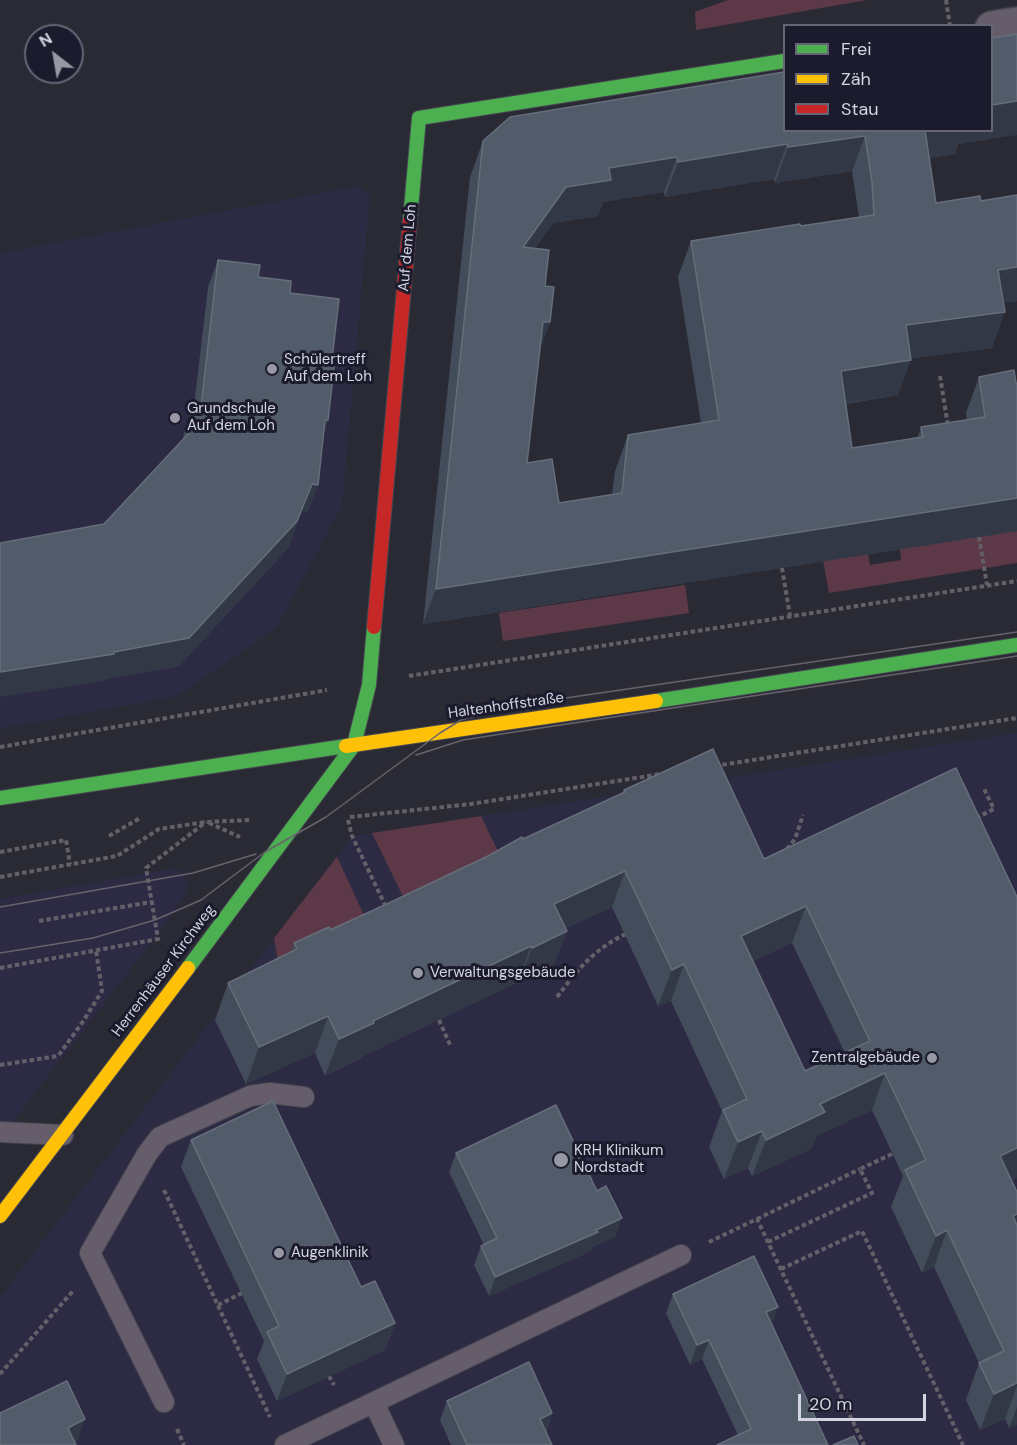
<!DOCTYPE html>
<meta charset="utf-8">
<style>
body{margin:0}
#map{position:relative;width:1017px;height:1445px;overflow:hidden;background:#2a2a35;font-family:"DM Sans",sans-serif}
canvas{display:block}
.legend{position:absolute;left:783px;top:24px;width:210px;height:108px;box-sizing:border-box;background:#1c1b2e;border:2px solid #656576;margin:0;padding:8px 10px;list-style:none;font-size:18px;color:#d3d4e1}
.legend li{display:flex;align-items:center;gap:12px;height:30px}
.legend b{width:30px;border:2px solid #656576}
.north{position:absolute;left:24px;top:24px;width:60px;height:60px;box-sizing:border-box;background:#1c1b2e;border:2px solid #656576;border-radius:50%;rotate:329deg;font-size:16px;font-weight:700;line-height:24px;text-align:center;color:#d3d4e1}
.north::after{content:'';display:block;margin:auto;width:21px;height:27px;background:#9898a5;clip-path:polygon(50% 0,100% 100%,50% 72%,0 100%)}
.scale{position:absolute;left:798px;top:1394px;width:128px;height:27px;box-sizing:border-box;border:3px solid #d3d4e1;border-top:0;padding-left:8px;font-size:18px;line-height:21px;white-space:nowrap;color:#d3d4e1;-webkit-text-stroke:4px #1c1b2e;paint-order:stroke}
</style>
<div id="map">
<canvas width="1017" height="1445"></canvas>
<ul class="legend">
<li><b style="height:8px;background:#4caf50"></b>Frei</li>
<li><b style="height:8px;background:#ffc107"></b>Zäh</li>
<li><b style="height:8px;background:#c62828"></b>Stau</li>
</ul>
<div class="north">N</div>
<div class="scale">20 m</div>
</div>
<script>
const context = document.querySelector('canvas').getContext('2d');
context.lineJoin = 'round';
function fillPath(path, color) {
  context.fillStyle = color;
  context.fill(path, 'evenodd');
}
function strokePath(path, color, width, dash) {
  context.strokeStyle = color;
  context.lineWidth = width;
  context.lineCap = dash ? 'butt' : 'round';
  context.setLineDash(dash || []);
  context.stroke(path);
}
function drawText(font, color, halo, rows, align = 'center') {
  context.font = font + ' "DM Sans",sans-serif';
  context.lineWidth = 6;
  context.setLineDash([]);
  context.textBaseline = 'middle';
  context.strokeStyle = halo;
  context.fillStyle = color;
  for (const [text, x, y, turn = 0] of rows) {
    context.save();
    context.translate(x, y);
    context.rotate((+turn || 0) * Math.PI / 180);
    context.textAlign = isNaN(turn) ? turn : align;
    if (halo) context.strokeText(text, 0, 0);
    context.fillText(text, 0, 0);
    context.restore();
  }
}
fillPath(new Path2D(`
 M358 186 370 195 342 506 276 628 178 696 0 729V253Z
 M1017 733V1445H0V1297L352 836Z
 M170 869 179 870 185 877 188 887 184 896 155 938 0 1138V899Z`), '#2d2b44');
fillPath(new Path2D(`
 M728 0H867L696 30 695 12Z
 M1017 531V563L829 593 823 561 868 554 870 565 901 560 900 549Z
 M685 585 689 613 503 641 499 613Z
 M481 816 509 874 415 921 372 833Z
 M337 857 375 939 281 979 274 938Z`), '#5d3948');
const lane = new Path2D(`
 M0 1132 63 1135
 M164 1402 90 1253 147 1154 160 1137 250 1096 270 1093 304 1097
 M374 1403 394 1445
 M285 1445 681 1255`);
const street = new Path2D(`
 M992 28 1017 24`);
const fast = new Path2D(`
 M410 220 419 118 784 61
 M656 701 1017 645
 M0 798 346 746
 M188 968 354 745 369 685 374 627`);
const slow = new Path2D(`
 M346 746 656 701
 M0 1216 188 968`);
const jam = new Path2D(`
 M374 627 410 220`);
strokePath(lane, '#464650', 22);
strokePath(street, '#464650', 36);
strokePath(fast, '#464650', 16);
strokePath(slow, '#464650', 16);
strokePath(jam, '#464650', 16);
strokePath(new Path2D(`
 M946 0 950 26
 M940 376 948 426
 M979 537 987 585
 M782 568 790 616
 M409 676 1017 581
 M0 747 327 690
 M715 766 1017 718
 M350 817 471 804 661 774
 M976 818 994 809 983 787
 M348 820 352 836 386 907
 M209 823 240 837
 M109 836 140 818
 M787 849 795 839 803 815
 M0 852 66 840 70 864
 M0 877 117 856 159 829 206 822 250 820
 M39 921 152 902
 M0 968 158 939 146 868 206 822
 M557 997C579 968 595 948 628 933
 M439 1020 451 1047
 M0 1065 58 1056 82 1023 102 991 96 950
 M164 1190 270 1417
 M757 1219 860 1169
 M709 1242 757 1219 864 1445
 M768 1242 872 1193 860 1169 892 1154
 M781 1269 862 1231 963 1445
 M218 1305 242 1293
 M0 1374 73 1291
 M329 1376 334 1385
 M177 1429 184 1445`), '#64606a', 4, [4.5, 3]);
strokePath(lane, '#665d6a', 20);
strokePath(street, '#665d6a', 33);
strokePath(fast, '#4caf50', 14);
strokePath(slow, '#ffc107', 14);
strokePath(jam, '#c62828', 14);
strokePath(new Path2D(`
 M416 755 463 740 501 734 1017 656
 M0 907 193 873 256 854
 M0 953 93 938 155 920 201 900 265 852 326 817 440 733 461 720 518 705 1017 632`), '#67636d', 1.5);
fillPath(new Path2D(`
 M510 117 989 139 958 144 955 154 929 158 936 203 981 201 1017 195V301L1003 303 992 348 911 358 898 395 846 404 852 448 918 437 921 427 967 420 966 413 979 377 1017 531 423 624 470 177 483 141ZM852 171 859 217 691 241 678 277 701 423 628 435 615 471 612 495 559 503 527 463 539 352 550 322 545 286 535 248 553 223 598 216 603 202 664 192 665 197 774 179 775 183Z
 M218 260 258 277 290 293 332 359 328 420 324 433 308 512 302 511 288 548 179 666 105 679 104 681 183 440 184 433 193 406H194L208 287Z
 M956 768 1012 1181 1017 1192V1424L1009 1428 1005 1419 980 1430 966 1400 979 1363 934 1267 922 1273 891 1207 903 1176 872 1110 816 1136 811 1149 752 1176 748 1168 724 1179 709 1147 722 1111 671 1001 658 1006 612 907 566 928 567 931 553 967 518 984V982L361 1057 360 1059 325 1076 315 1053 246 1084 215 1020 228 983 291 953 294 943 330 930 488 856 523 839 622 793 624 790 764 859ZM792 943 845 1053 805 1071 753 961Z
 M191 1140 361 1287 395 1323 385 1350 277 1401 257 1359 264 1341 181 1167Z
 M456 1153 615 1237 592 1247 591 1251 489 1296 474 1265 481 1246 484 1245 449 1172Z
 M673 1294 771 1324 828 1445 738 1435 702 1359 690 1365 666 1313Z
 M447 1401 552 1413 546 1432 552 1445H451L440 1420Z`), '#434c5b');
fillPath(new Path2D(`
 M1017 101V135L958 144 955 154 911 161 922 130H992V105Z
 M865 136 852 171 775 183 788 147Z
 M787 144 774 179 665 197 678 162Z
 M677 157 664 192 603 202 598 216 553 223 511 283 523 247 566 187 609 168Z
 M1017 267V301L985 306 998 270Z
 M1005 312 992 348 893 361 906 325Z
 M543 322H550L537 358Z
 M911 360 898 395 828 406 841 371Z
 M325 420H328L318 447Z
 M312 484 318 485 308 512 302 511 288 548 179 666 105 679 104 681 0 697V672L114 652Z
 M1017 498V531L423 624 436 589Z
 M625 871 612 907 540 940 554 904Z
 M806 906 792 943 728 973 741 936Z
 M567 931 553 967 518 984 532 948Z
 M531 946 518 982 361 1057 360 1059 325 1076 339 1039 373 1021Z
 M684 964 671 1001 658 1006 672 970Z
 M328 1016 315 1053 246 1084 259 1047Z
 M885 1073 872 1110 816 1136 811 1149 752 1176 766 1140 820 1104Z
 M762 1131 748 1168 724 1179 738 1142Z
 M1017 1148V1178L986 1193 1000 1156Z
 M1017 1214V1233L1013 1216Z
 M622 1218 615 1237 592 1247 591 1251 489 1296 495 1277Z
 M947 1230 934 1267 922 1273 936 1236Z
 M778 1307 771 1326 766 1312Z
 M395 1323 385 1350 277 1401 287 1374Z
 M709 1340 702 1359 690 1365 697 1345Z
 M1017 1383V1386L1005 1419 980 1430 994 1394Z
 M1017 1407V1424L1009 1428Z
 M552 1413 545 1432 540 1419Z
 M85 1419 76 1445 68 1428Z`), '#323846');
const building = new Path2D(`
 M1017 34V101L992 105V38Z
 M784 72V130H925L936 203 980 196 981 201 1017 195V267L998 270 1005 312 906 325 911 360 841 371 852 448 923 437 921 427 985 417 979 377 1014 370 1016 383H1017V498L436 589 483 141 510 117ZM865 136 872 182 874 215 801 226 800 224 691 241 719 420 628 435 622 493 559 503 552 459 527 463 543 322H550L554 287 545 286 549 250 523 247 566 187 611 180 609 168 677 157 678 162 787 144 788 147Z
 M218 260 260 265 258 277 291 281 290 293 339 299 332 359H335L328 420H325L318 485 312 484 297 521 189 638 114 652V654L0 672V543L104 524 190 432 193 406 201 407Z
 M713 749 764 859 956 768 1017 897V1148L1000 1156 1017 1192V1214L1013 1216 1017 1225V1383L994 1394 979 1363 1004 1351 947 1230 936 1236 905 1170 926 1160 885 1073 820 1104 825 1112 766 1140 762 1131 738 1142 723 1110 747 1099 684 964 672 970 625 871 554 904 567 931 532 948 531 946 373 1021 374 1023 339 1039 328 1016 259 1047 228 983 297 949 294 943 329 927 330 930 389 903 488 856 522 837 523 839 625 792 624 790ZM806 906 870 1041 805 1071 741 936Z
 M273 1101 361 1287 375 1281 395 1323 287 1374 267 1332 279 1326 191 1140Z
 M556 1105 597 1191 606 1186 622 1218 596 1230 598 1232 495 1277 481 1246 497 1238 456 1153Z
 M754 1256 778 1307 766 1312 828 1445H717L751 1429 709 1340 697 1345 673 1294Z
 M529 1362 552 1413 540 1419 552 1445H467L447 1401Z
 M67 1381 85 1419 68 1428 76 1445H0V1413Z
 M854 1436 858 1445H833Z`);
fillPath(building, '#525b69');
strokePath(building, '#666e7c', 1.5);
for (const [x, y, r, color] of [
 [272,369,6,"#9898a5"],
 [175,418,6,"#9898a5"],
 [418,973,6,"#9898a5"],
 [932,1058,6,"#9898a5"],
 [561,1160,8,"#9898a5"],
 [279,1253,6,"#9898a5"]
]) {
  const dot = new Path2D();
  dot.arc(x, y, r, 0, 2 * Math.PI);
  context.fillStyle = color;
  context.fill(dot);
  strokePath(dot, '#1c1b2e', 2);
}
drawText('15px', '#d3d4e1', '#1c1b2e', [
 ["Auf dem Loh",408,248,-85],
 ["Haltenhoffstraße",506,706,-8],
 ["Herrenhäuser Kirchweg",164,971,-53]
]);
drawText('15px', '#d3d4e1', '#1c1b2e', [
 ["Schülertreff",284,360],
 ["Auf dem Loh",284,377],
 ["Grundschule",187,409],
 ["Auf dem Loh",187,426],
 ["Verwaltungsgebäude",430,973],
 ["Zentralgebäude",920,1058,"right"],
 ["KRH Klinikum",574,1151],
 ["Nordstadt",574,1168],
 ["Augenklinik",291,1253]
], 'left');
</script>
